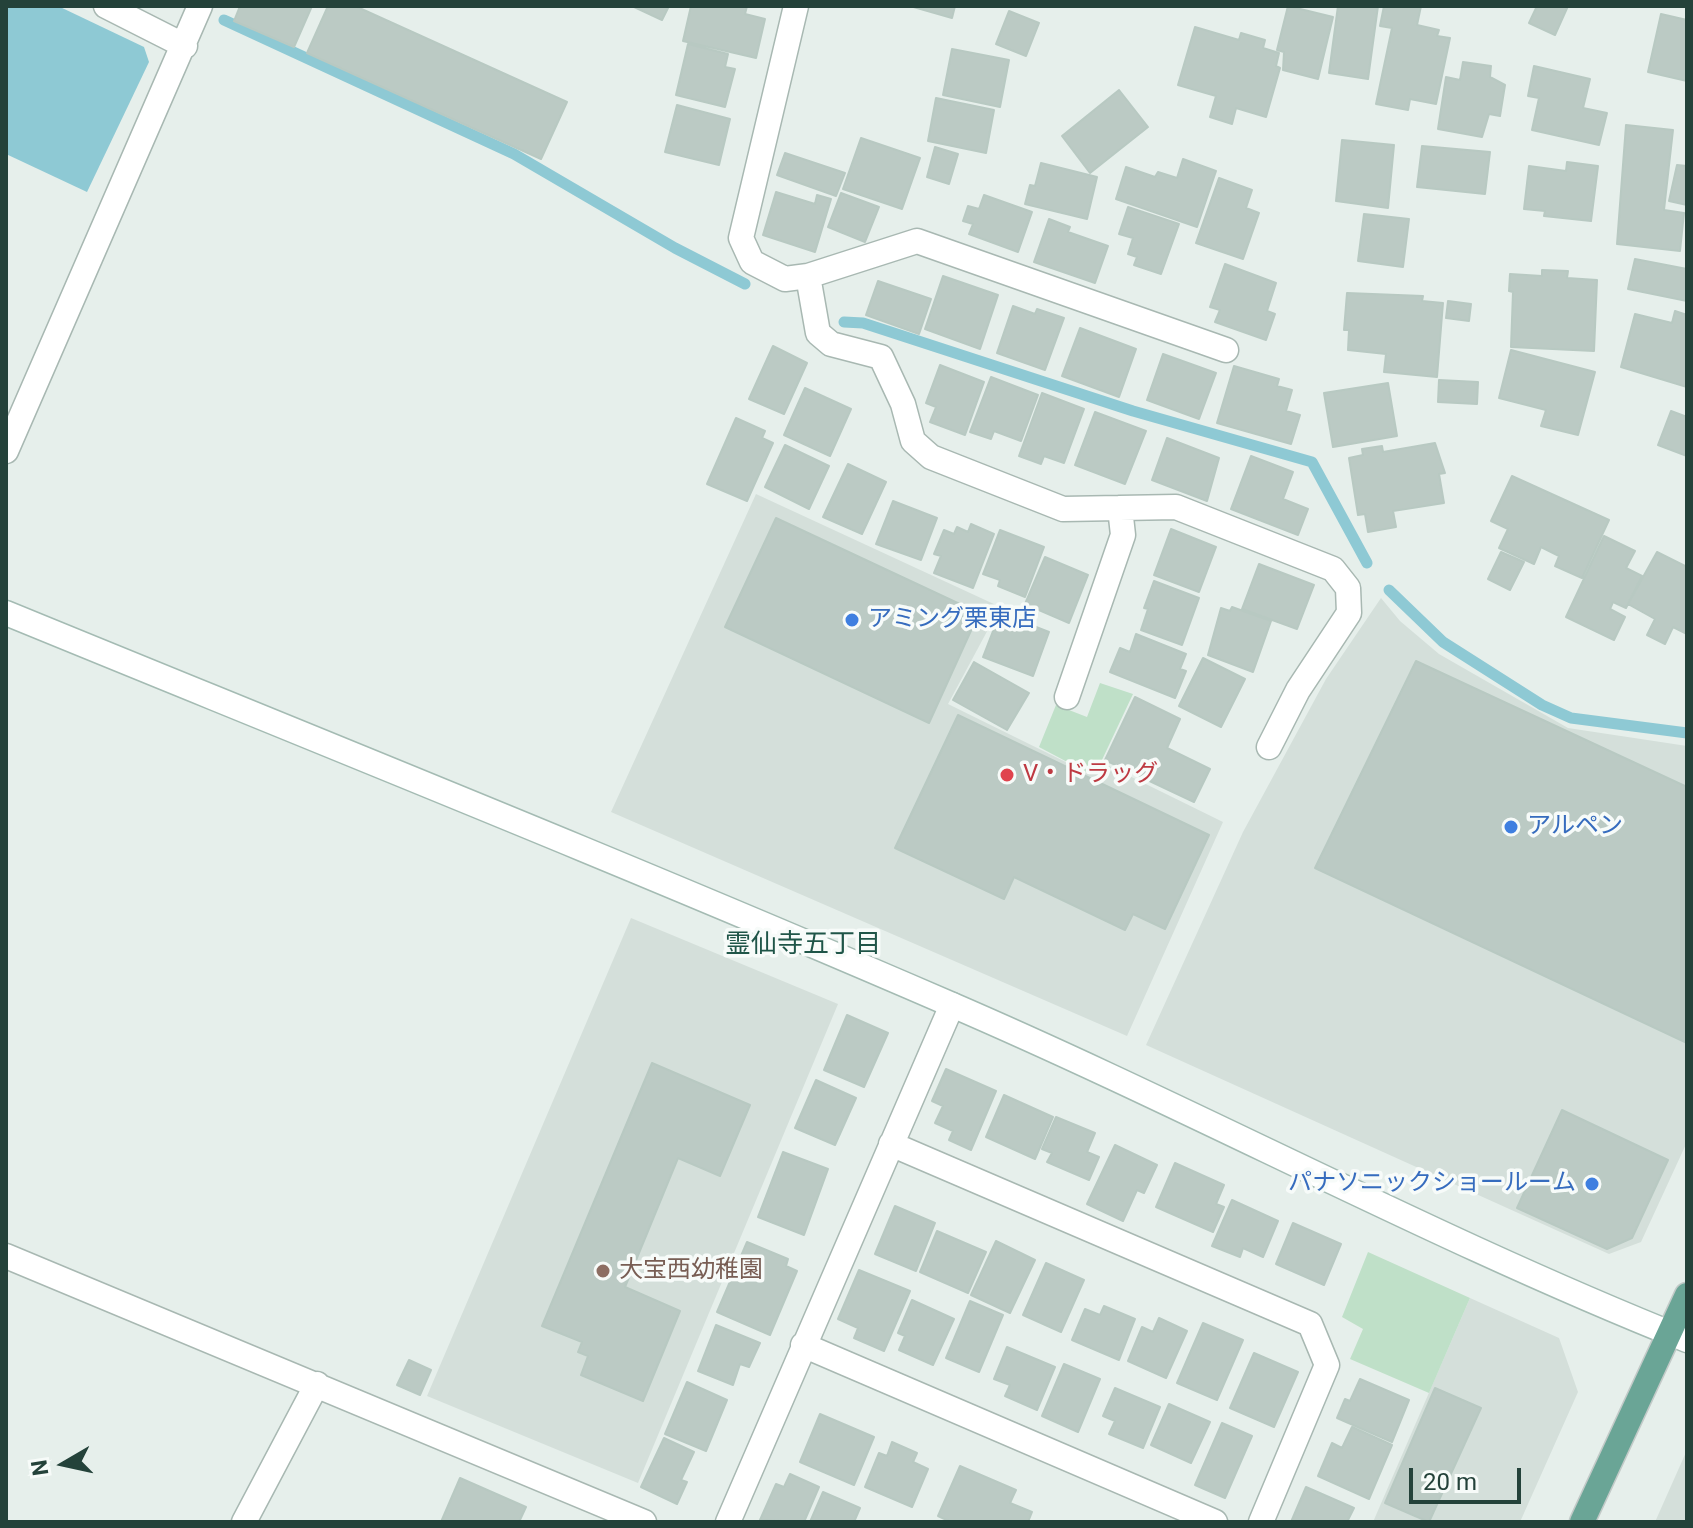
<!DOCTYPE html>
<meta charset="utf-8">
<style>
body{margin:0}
#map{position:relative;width:1693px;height:1528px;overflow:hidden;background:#e6efeb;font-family:Roboto,sans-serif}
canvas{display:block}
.frame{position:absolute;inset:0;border:8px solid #24423a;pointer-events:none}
.north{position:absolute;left:24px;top:1424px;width:80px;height:80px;-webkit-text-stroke:6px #f7fbf9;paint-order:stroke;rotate:261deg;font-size:22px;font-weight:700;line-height:32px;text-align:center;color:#24423a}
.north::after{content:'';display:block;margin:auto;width:28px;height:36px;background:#24423a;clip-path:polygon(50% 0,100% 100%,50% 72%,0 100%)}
.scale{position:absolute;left:1409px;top:1468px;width:112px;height:36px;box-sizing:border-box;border:4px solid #24423a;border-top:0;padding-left:10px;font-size:24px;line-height:28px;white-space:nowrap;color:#24423a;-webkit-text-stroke:6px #f7fbf9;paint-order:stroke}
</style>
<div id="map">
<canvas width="1693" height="1528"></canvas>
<div class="frame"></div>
<div class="north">N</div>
<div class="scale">20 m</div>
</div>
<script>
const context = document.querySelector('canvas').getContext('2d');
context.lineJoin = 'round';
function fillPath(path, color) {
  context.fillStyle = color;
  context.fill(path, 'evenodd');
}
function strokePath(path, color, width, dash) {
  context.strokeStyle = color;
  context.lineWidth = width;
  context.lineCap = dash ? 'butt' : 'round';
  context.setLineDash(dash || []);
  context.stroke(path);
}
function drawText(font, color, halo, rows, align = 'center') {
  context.font = font + ' Roboto,"Noto Sans JP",sans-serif';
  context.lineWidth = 7;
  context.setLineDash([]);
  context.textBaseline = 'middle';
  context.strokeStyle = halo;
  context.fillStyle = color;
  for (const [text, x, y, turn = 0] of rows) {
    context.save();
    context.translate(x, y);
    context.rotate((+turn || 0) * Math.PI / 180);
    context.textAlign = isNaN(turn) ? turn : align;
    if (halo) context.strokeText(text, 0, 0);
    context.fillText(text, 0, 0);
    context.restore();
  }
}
fillPath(new Path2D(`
 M756 494 996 605 991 624 948 704 1088 773 1101 762 1223 822 1127 1036 611 812Z
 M1381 598 1400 621 1439 654 1568 728 1687 746V1142L1641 1242 1609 1254 1146 1045 1243 832 1326 679Z
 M631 918 838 1004 638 1483 427 1396Z
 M1470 1298 1559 1338 1578 1392 1520 1522H1373Z
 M1687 1450V1522H1655Z`), '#d4dfda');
fillPath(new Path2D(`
 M1100 683 1133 694 1101 762 1088 773 1039 747 1056 705 1087 717Z
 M1368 1252 1470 1298 1429 1393 1350 1359 1363 1329 1342 1317Z`), '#bfe0c8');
fillPath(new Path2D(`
 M6 6H58L144 47 149 62 87 192 6 154Z`), '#8ec9d4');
strokePath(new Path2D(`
 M224 20 514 154 675 248 745 284
 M844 322 863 323 1133 411 1312 462 1367 563
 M1389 590 1443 642 1542 705 1571 718 1687 733`), '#8ec9d4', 11);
const building = new Path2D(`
 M240 6H312L294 47 234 21Z
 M328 6H355L567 102 541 159 307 53Z
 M632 6H669L662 20Z
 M691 6H747L745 14 765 19 756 58 683 41Z
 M910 6H955L952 18Z
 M1288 6 1333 17 1318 79 1283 70 1284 52 1277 50Z
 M1338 6H1378L1368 79 1329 73Z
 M1384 6H1421L1417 25 1439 30 1437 36 1450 38 1436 104 1410 99 1408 110 1376 104 1392 28 1380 26Z
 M1537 6H1568L1555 35 1529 23Z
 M1009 11 1039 23 1026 56 996 44Z
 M1661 14 1687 20V81L1648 72Z
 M1195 27 1239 40 1241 33 1265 40 1263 48 1279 53 1276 66 1280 68 1266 117 1236 108 1232 124 1210 117 1216 96 1178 85Z
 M688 44 728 54 725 67 735 69 725 107 676 95Z
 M952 49 1009 60 1000 107 943 95Z
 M1463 62 1491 66 1490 77 1505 85 1500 116 1489 114 1482 137 1438 129 1446 77 1460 80Z
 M1534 66 1590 79 1583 108 1607 113 1599 145 1532 130 1539 98 1528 96Z
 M1119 90 1148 127 1090 173 1062 136Z
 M936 98 994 110 986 153 928 141Z
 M677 105 730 119 719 165 665 152Z
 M1626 125 1673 130 1664 210 1684 213 1680 251 1617 244Z
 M861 138 920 158 902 209 843 189Z
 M1342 140 1394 145 1388 208 1336 201Z
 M1422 146 1490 152 1485 194 1417 187Z
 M935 147 958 154 949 184 927 177Z
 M785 153 845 173 836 196 777 175Z
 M1183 159 1216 171 1197 227 1116 199 1126 167 1155 177 1158 172 1177 178Z
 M1567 162 1598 166 1591 221 1544 216 1545 211 1524 209 1529 166 1566 171Z
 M1041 163 1097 177 1087 219 1025 204 1030 185 1035 186Z
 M1677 165 1687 166V205L1669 201Z
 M1219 178 1252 190 1246 208 1259 213 1243 259 1196 243Z
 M776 192 815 204 817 195 831 199 815 252 763 235Z
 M841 193 879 207 865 242 828 227Z
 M984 195 1032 212 1018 252 969 234 973 224 963 221 968 206 979 209Z
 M1128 207 1179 224 1161 274 1134 265 1137 257 1128 254 1133 238 1119 234Z
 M1364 214 1409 219 1403 267 1358 261Z
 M1049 219 1070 227 1068 232 1108 246 1095 283 1034 262Z
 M1635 259 1687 269V301L1628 289Z
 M1225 264 1276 283 1267 311 1275 314 1266 340 1215 322 1220 310 1210 307Z
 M1542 270 1568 271 1567 278 1597 280 1594 351 1511 347 1513 292 1509 291 1510 274 1542 276Z
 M943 276 998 295 980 349 925 329Z
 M878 281 931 299 919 334 866 315Z
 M1347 293 1423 296 1422 301 1443 303 1437 377 1384 372 1386 354 1348 350 1349 330H1344Z
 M1448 301 1471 304 1469 321 1446 318Z
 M1013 306 1035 314 1037 309 1064 318 1045 370 997 353Z
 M1675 311 1687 315V387L1621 367 1635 314 1672 323Z
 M1080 328 1136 349 1119 397 1062 376Z
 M773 346 807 363 784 414 749 399Z
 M1511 350 1595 372 1578 435 1541 426 1546 410 1499 398Z
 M1163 354 1216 373 1199 419 1147 400Z
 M940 365 984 382 965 435 930 422 936 407 926 403Z
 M1234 366 1279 379 1277 386 1292 390 1286 411 1300 415 1291 444 1217 423Z
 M991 377 1038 395 1021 441 994 431 991 439 970 432Z
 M1439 380 1478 382 1477 404 1438 402Z
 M1388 383 1397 436 1333 447 1324 393Z
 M805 388 851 409 830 456 784 435Z
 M1042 393 1084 409 1064 463 1044 456 1041 464 1019 456Z
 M1671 411 1687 417V456L1658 445Z
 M1095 412 1146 431 1125 484 1075 465Z
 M736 418 765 431 762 438 773 443 747 501 707 484Z
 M1167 438 1219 458 1207 501 1152 480Z
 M1435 443 1445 473 1439 474 1444 503 1393 511 1396 527 1368 532 1365 514 1358 515 1349 458 1363 455 1362 449 1382 446 1383 452Z
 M785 445 829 466 809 509 765 487Z
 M1251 456 1293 472 1283 499 1308 509 1298 535 1231 509Z
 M848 464 886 482 862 534 823 517Z
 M1512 476 1609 520 1582 578 1555 566 1559 556 1541 547 1534 564 1499 548 1508 529 1491 521Z
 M893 501 937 518 921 560 876 544Z
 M776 518 979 613 929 723 725 627Z
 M971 524 994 534 973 588 934 573 941 556 934 554 944 530 954 534 957 527 968 532Z
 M1171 529 1216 547 1199 592 1154 575Z
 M1000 530 1044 547 1025 597 998 586 1000 580 983 574Z
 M1604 536 1635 551 1626 568 1642 576 1626 608 1613 602 1610 609 1625 617 1614 640 1566 617Z
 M1501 552 1524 562 1510 590 1488 579Z
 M1657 552 1687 567V634L1673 627 1665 644 1647 635 1655 619 1628 604Z
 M1045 557 1088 575 1069 623 1025 604Z
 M1259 564 1314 585 1297 629 1242 609Z
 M1154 581 1199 598 1182 645 1141 630 1148 609 1144 608Z
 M1232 607 1271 621 1253 672 1208 655 1221 608 1230 611Z
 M1000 613 1049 632 1033 676 983 657Z
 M1136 634 1186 654 1180 669 1186 671 1175 698 1110 672 1120 648 1130 652Z
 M1203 658 1245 679 1221 727 1179 706Z
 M1416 661 1687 787V1043L1315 868Z
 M974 662 1029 693 1007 730 953 700Z
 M1135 697 1180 719 1167 748 1210 769 1194 802 1105 760Z
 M958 715 1209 835 1165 929 1133 914 1125 930 1014 877 1004 899 895 848Z
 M847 1015 888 1033 864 1087 824 1070Z
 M652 1063 750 1105 720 1176 678 1158 625 1287 680 1311 643 1401 581 1375 588 1356 578 1352 582 1342 542 1326Z
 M946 1069 996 1091 971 1150 949 1140 953 1131 935 1123 943 1106 932 1101Z
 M816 1080 856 1098 835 1145 795 1128Z
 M1004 1095 1053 1117 1035 1159 986 1137Z
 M1562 1110 1668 1160 1632 1238 1607 1249 1517 1208Z
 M1056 1117 1095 1133 1087 1152 1099 1157 1089 1180 1047 1162 1052 1153 1042 1149Z
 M1115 1145 1157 1165 1144 1193 1137 1190 1123 1221 1087 1204Z
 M783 1152 828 1169 804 1235 758 1217Z
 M1175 1163 1224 1185 1216 1204 1224 1207 1213 1232 1156 1207Z
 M1232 1200 1278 1221 1263 1257 1243 1248 1240 1257 1212 1246Z
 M895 1206 935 1223 916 1271 875 1254Z
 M1293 1223 1341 1244 1324 1285 1276 1264Z
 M937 1231 986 1252 968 1293 920 1272Z
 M996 1241 1035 1260 1010 1313 971 1295Z
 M747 1242 788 1259 786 1266 797 1271 770 1335 717 1312Z
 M1046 1263 1084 1280 1061 1332 1023 1315Z
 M859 1270 910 1291 884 1351 854 1338 858 1328 838 1319Z
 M912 1300 954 1319 933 1365 899 1350 905 1336 898 1333Z
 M970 1301 1003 1315 979 1372 946 1358Z
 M1104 1306 1135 1319 1119 1360 1072 1340 1085 1309 1100 1315Z
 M1159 1318 1187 1331 1166 1378 1128 1361 1142 1327 1153 1332Z
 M1203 1323 1243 1340 1217 1400 1177 1383Z
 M716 1325 760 1343 749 1367 740 1364 733 1385 698 1371Z
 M1007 1347 1055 1367 1037 1410 1005 1396 1010 1385 994 1379Z
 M1254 1353 1298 1372 1274 1427 1230 1408Z
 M409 1360 431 1370 420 1395 397 1385Z
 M1064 1364 1100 1379 1078 1432 1042 1416Z
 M1360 1379 1409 1400 1392 1442 1337 1418 1345 1399 1350 1401Z
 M687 1382 727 1400 706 1451 665 1434Z
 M1115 1388 1160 1407 1143 1448 1109 1434 1115 1421 1103 1416Z
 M1435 1388 1481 1408 1429 1522 1385 1503Z
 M1169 1404 1210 1422 1191 1463 1151 1445Z
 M820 1414 874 1437 854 1485 800 1462Z
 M1222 1423 1252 1436 1225 1498 1195 1485Z
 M1352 1427 1392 1445 1369 1499 1318 1476 1332 1443 1342 1448Z
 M664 1438 694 1452 681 1480 687 1482 677 1504 641 1487Z
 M892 1442 917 1453 913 1462 928 1469 912 1507 865 1487 879 1453 887 1456Z
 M960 1466 1016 1490 1010 1503 1032 1512 1028 1522H951L938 1516Z
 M790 1474 819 1487 804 1522 760 1520 776 1484 784 1487Z
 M460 1478 526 1507 519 1522H441Z
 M1306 1487 1354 1508 1347 1522H1291Z
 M823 1492 860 1508 854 1522H810Z`);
fillPath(building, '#bbcac4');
strokePath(building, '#b8c9c2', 2);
const street = new Path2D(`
 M106 6 185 46
 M796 6 741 238 752 262 785 279 808 276 917 241 1226 350
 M808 276 818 333 831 344 881 357 903 404 913 441 931 457 1063 509 1176 507 1333 569 1348 588 1349 613 1298 690 1269 747
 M6 451 200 6
 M1067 697 1123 535 1120 508
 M891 1144 1310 1324 1327 1365 1261 1522
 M6 1256 644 1522
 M803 1345 1215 1522
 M244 1522 317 1384
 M728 1522 952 1005`);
const secondary = new Path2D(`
 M6 613C321 742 638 869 950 1004 1198 1111 1436 1240 1687 1340`);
const primary = new Path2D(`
 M1582 1522 1687 1295`);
strokePath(street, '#a8b8b2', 27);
strokePath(secondary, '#a4bbb3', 27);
strokePath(primary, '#c2cac8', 27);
strokePath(street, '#fff', 24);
strokePath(secondary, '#fff', 24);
strokePath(primary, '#6aa596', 24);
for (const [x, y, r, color] of [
 [852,620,8,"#3f7fe0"],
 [1007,775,8,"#e0444e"],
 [1511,827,8,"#3f7fe0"],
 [1592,1184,8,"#3f7fe0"],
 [603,1271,8,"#8d6e63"]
]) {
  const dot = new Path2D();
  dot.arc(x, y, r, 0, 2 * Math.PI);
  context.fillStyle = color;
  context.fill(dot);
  strokePath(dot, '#f7fbf9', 3);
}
drawText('24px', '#366cbe', '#f7fbf9', [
 ["アミング栗東店",868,620],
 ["アルペン",1527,827],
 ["パナソニックショールーム",1576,1184,"right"]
], 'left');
drawText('24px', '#be3a42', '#f7fbf9', [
 ["V・ドラッグ",1023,775]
], 'left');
drawText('24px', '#785e54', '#f7fbf9', [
 ["大宝西幼稚園",619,1271]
], 'left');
drawText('26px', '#1f5548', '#f7fbf9', [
 ["霊仙寺五丁目",803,945]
]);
</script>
